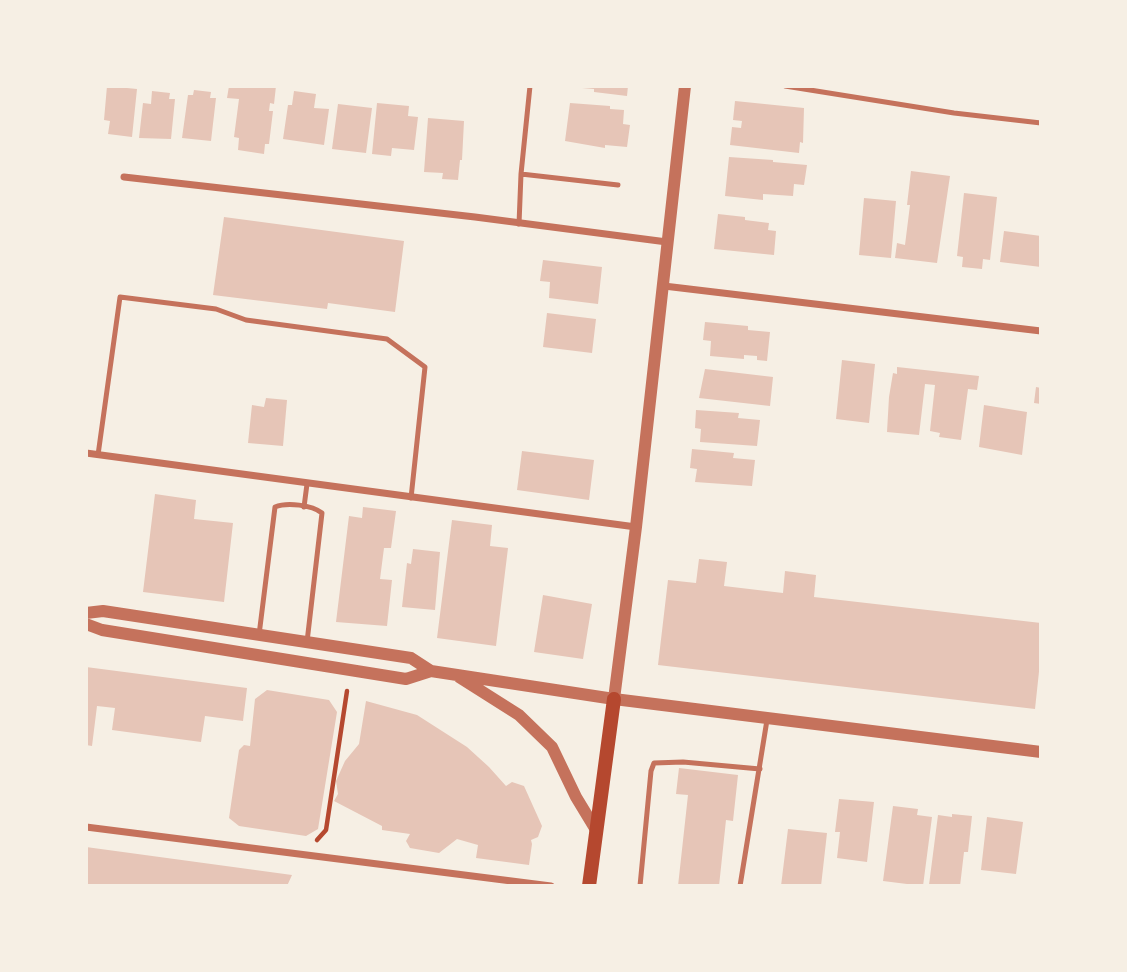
<!DOCTYPE html>
<style>
body{margin:0}
#map{position:relative;width:1127px;height:972px;overflow:hidden;background:#f6efe4;font-family:Poppins,sans-serif}
canvas{display:block}
.frame{position:absolute;inset:0;border:88px solid #f6efe4;pointer-events:none}
</style>
<div id="map">
<canvas width="1127" height="972"></canvas>
<div class="frame"></div>
</div>
<script>
const context = document.querySelector('canvas').getContext('2d');
context.lineJoin = 'round';
function fillPath(path, color) {
  context.fillStyle = color;
  context.fill(path, 'evenodd');
}
function strokePath(path, color, width, dash) {
  context.strokeStyle = color;
  context.lineWidth = width;
  context.lineCap = dash ? 'butt' : 'round';
  context.setLineDash(dash || []);
  context.stroke(path);
}
fillPath(new Path2D(`
 M107 86 137 89 132 137 108 134 110 121 104 120Z
 M229 86H276L274 104 270 103 269 111H273L269 144H265L264 154 238 150 239 138 234 137 239 99 227 98Z
 M582 86H628L627 96 594 92V89L582 88Z
 M194 90 211 92 210 98H216L211 141 182 138 188 95H193Z
 M152 91 170 93 169 99H175L171 139 139 138 143 103 151 104Z
 M294 91 316 94 314 108 329 109 324 145 283 139 288 105H292Z
 M735 101 804 108 803 143 800 142 799 153 730 145 732 127 741 128 742 121 733 120Z
 M377 103 409 106 408 116 418 117 414 150 392 148 391 156 372 154Z
 M570 103 610 106V109L624 110 623 124 630 125 627 147 605 145V148L565 141Z
 M338 104 372 108 366 153 332 149Z
 M428 118 464 121 462 160H460L458 180 442 179 443 173 424 172Z
 M729 157 773 160V162L807 165 804 185 794 184 793 196 763 194V200L725 196Z
 M911 171 950 176 937 263 895 258 897 243 905 245 910 205H907Z
 M964 193 997 197 990 260 983 259 982 269 962 267 963 257 957 256Z
 M864 198 896 201 891 258 859 255Z
 M718 214 745 217V220L769 223 768 230 776 231 774 255 714 249Z
 M224 217 404 241 395 312 328 303 327 309 213 295Z
 M1004 231 1041 236V267L1000 262Z
 M543 260 602 267 598 304 549 298 550 282 540 281Z
 M547 313 596 319 592 353 543 347Z
 M705 322 748 326V330L770 332 767 361 757 360V356L744 355V359L710 356 711 341 703 340Z
 M842 360 875 364 869 423 836 419Z
 M897 367 979 376 977 390 968 389 961 440 939 437 940 433 930 431 935 385 925 384 919 435 887 432 889 397 893 373 897 374Z
 M705 369 773 377 770 406 699 398Z
 M1036 387 1041 388V404L1034 403Z
 M266 398 287 400 283 446 248 443 252 405 264 407Z
 M984 405 1027 412 1022 455 979 447Z
 M696 410 739 413 738 418 760 420 757 446 700 442 701 429 695 428Z
 M692 449 734 453 733 458 755 460 752 486 695 482 697 469 690 468Z
 M522 451 594 460 589 500 517 490Z
 M155 494 196 500 194 519 233 523 224 602 143 592Z
 M363 507 396 511 391 548H384L380 579 392 580 387 626 336 622 349 516 362 518Z
 M452 520 492 525 490 546 508 548 496 646 437 638Z
 M413 549 440 552 435 610 402 607 407 563 411 564Z
 M699 559 727 562 724 586 783 593 785 571 816 575 814 597 1041 623V653L1035 709 658 665 668 580 696 583Z
 M543 595 592 604 583 659 534 652Z
 M86 667 247 688 243 721 205 716 201 742 112 730 115 708 97 706 92 746 86 745Z
 M267 690 329 700 337 712 318 829 306 836 239 826 229 818 239 750 244 745 250 746 255 699Z
 M366 701 417 715 467 747 489 767 506 786 512 782 524 786 542 826 538 837 531 840 532 844 529 865 476 858 478 845 457 839 439 853 410 848 406 841 410 834 382 830V826L334 801 338 794 336 781 345 761 359 744Z
 M679 768 738 775 733 821 726 820 719 886H678L688 795 676 794Z
 M839 799 874 802 867 862 837 858 840 832H835Z
 M893 806 918 809 917 815 932 817 923 886 883 881Z
 M952 814 972 816 968 852H964L960 886 929 885 938 815 952 817Z
 M987 817 1023 822 1016 874 981 870Z
 M788 829 827 833 821 886H781Z
 M86 847 292 875 287 886H86Z`), '#e6c5b7');
strokePath(new Path2D(`
 M317 840 326 830 347 691`), '#b5482f', 4.5);
strokePath(new Path2D(`
 M785 86 954 113 1041 123
 M521 174 618 185
 M519 224 521 174 530 86
 M98 455 120 297 216 309 246 320 387 339 425 367 411 498
 M304 507 307 484
 M259 635 275 507C287 502 312 505 322 513L307 642
 M640 886 651 771 654 763 683 762 760 769
 M740 886 767 720`), '#c5725c', 5);
strokePath(new Path2D(`
 M124 177 475 217 667 242
 M664 286 1041 331
 M86 453 636 527
 M86 827 551 886`), '#c5725c', 7);
strokePath(new Path2D(`
 M86 613 103 611 411 658 431 671
 M86 624 102 630 406 679 431 671 614 699 1041 752
 M459 677 519 715 552 747 576 797 596 830
 M614 699 636 527 685 86`), '#c5725c', 12);
strokePath(new Path2D(`
 M589 886 614 699`), '#b5482f', 14);
</script>
